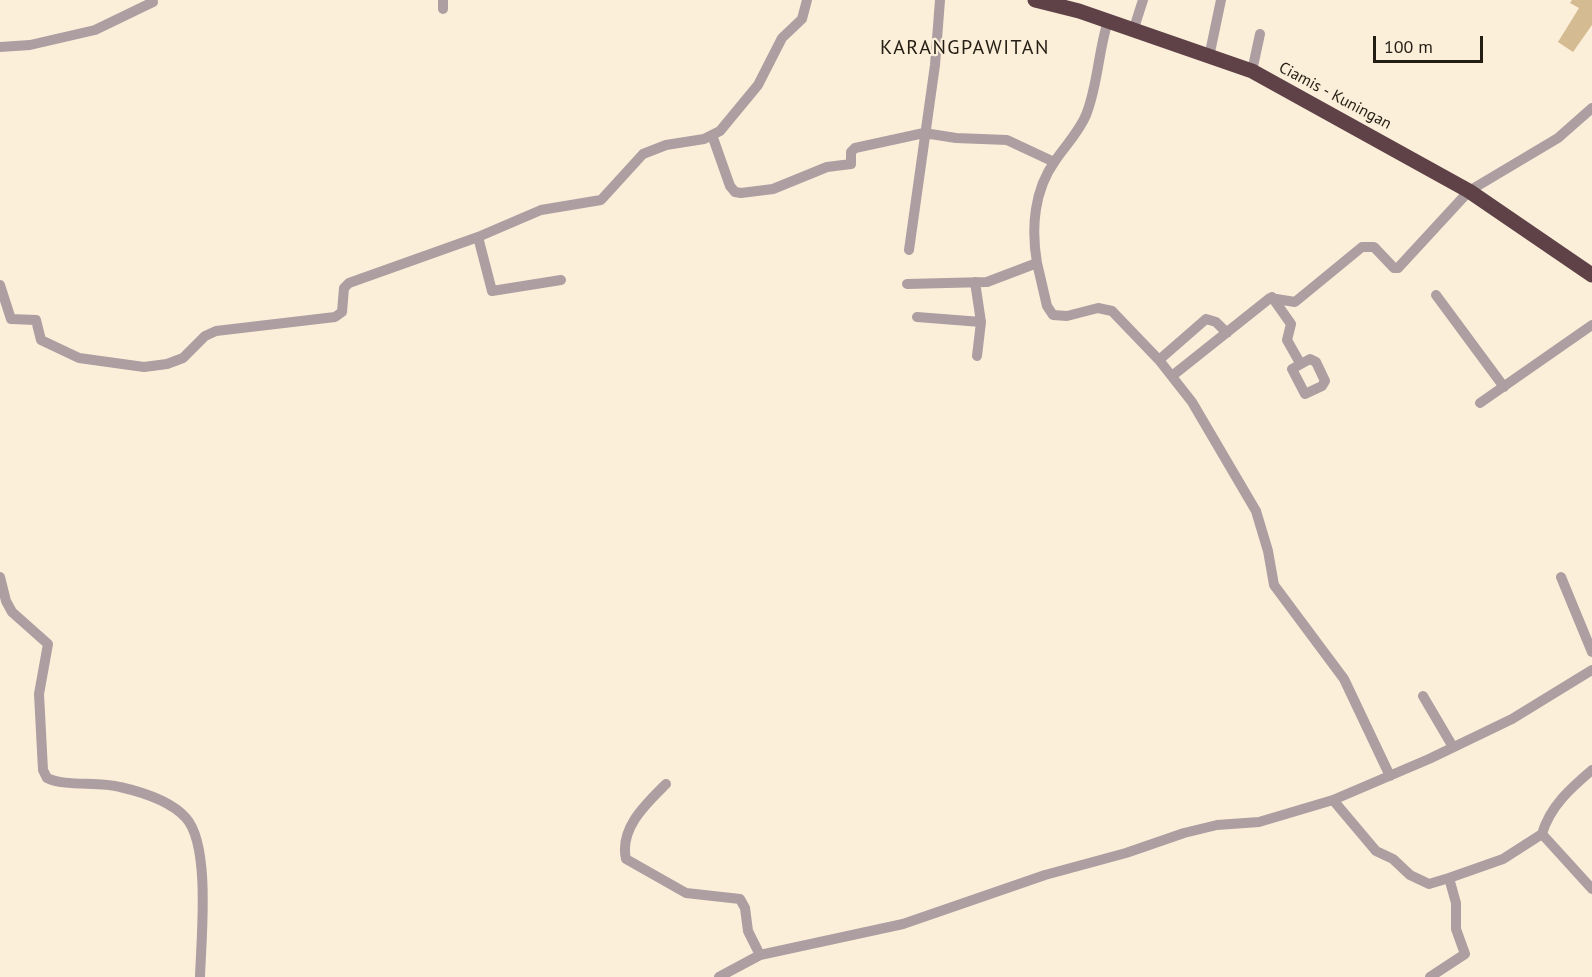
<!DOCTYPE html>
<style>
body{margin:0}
#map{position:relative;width:1592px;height:977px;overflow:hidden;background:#fcefda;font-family:"PT Sans",sans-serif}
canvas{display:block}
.scale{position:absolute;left:1373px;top:36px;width:110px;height:27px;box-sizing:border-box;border:3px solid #231d13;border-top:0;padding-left:8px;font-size:18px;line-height:21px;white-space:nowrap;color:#231d13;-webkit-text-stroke:4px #fcefda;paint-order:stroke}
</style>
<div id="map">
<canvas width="1592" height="977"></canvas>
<div class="scale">100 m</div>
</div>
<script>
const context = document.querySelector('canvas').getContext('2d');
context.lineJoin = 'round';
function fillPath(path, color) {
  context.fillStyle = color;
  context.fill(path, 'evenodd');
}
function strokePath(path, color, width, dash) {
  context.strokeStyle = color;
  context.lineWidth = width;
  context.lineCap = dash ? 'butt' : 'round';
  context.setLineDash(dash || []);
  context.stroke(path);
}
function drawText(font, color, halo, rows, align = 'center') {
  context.font = font + ' "PT Sans",sans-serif';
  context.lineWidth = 4.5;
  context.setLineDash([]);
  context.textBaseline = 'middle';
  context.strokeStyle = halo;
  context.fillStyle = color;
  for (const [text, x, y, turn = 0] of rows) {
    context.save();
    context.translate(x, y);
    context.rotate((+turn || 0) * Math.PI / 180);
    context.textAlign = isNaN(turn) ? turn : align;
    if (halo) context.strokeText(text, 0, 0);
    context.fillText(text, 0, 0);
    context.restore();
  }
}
fillPath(new Path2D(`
 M1572 0H1592V25L1573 52 1558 42 1579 8 1570 3Z`), '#d4bb91');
strokePath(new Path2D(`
 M443 9V0
 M1133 31 1143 0
 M0 47 30 45 95 30 153 2
 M1209 57 1221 0
 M1252 71 1260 34
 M712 135 730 186 735 192 741 193 773 189 827 167 851 164V152L855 148 924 133 956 138 1007 140 1054 162
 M478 237 492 291 561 280
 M909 250 935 65 940 0
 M1037 263 1047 306 1053 315 1067 316 1098 308 1112 311 1159 360 1192 402 1256 511 1268 551 1274 585 1344 679 1390 776
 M907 284 987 282 1037 263C1031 228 1034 190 1055 161 1065 146 1079 132 1086 115 1098 85 1098 52 1108 21
 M0 285 11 319 36 320 41 340 79 358 144 367 167 364 183 358 205 336 216 331 335 317 342 312 344 288 349 283 478 237 541 210 601 200 643 154 666 145 704 139 720 131 758 85 782 38 802 19 807 0
 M1436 295 1504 387
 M1272 297 1291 324 1287 340 1300 363
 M917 317 981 322 975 282
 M977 356 981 322
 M1310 359 1316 362 1325 381 1322 386 1305 394 1292 369Z
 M1159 360 1206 319 1216 322 1227 333
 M1172 376 1270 298 1295 302 1362 247H1374L1394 268H1398L1469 191 1558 138 1592 108
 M1480 403 1592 325
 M0 577 6 601 12 612 48 644 39 694 43 770 47 778C65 787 99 781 120 787 142 792 171 801 186 818 211 846 201 940 200 977
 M1561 577 1592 652
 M1423 696 1453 747
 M1592 770C1571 788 1550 806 1542 834L1592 889
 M666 784C647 803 619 828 626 859L686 893 740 899 745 908 748 931 760 955
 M1333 800 1376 851 1393 859 1410 875 1429 884 1449 878 1456 903V929L1465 954 1430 977
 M1449 878 1503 859 1542 834
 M719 977 760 955 903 924 1045 875 1126 853 1184 833 1217 825 1259 822 1333 800 1429 759 1512 719 1592 670`), '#ad9ea1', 10);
strokePath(new Path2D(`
 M1035 0 1079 11 1252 71 1469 191 1592 275`), '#5f4248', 15);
drawText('16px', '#231d13', '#fcefda', [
 ["Ciamis - Kuningan",1335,96,28]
]);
context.letterSpacing = '1.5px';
drawText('20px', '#231d13', '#fcefda', [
 ["KARANGPAWITAN",965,48]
]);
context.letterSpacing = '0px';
</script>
